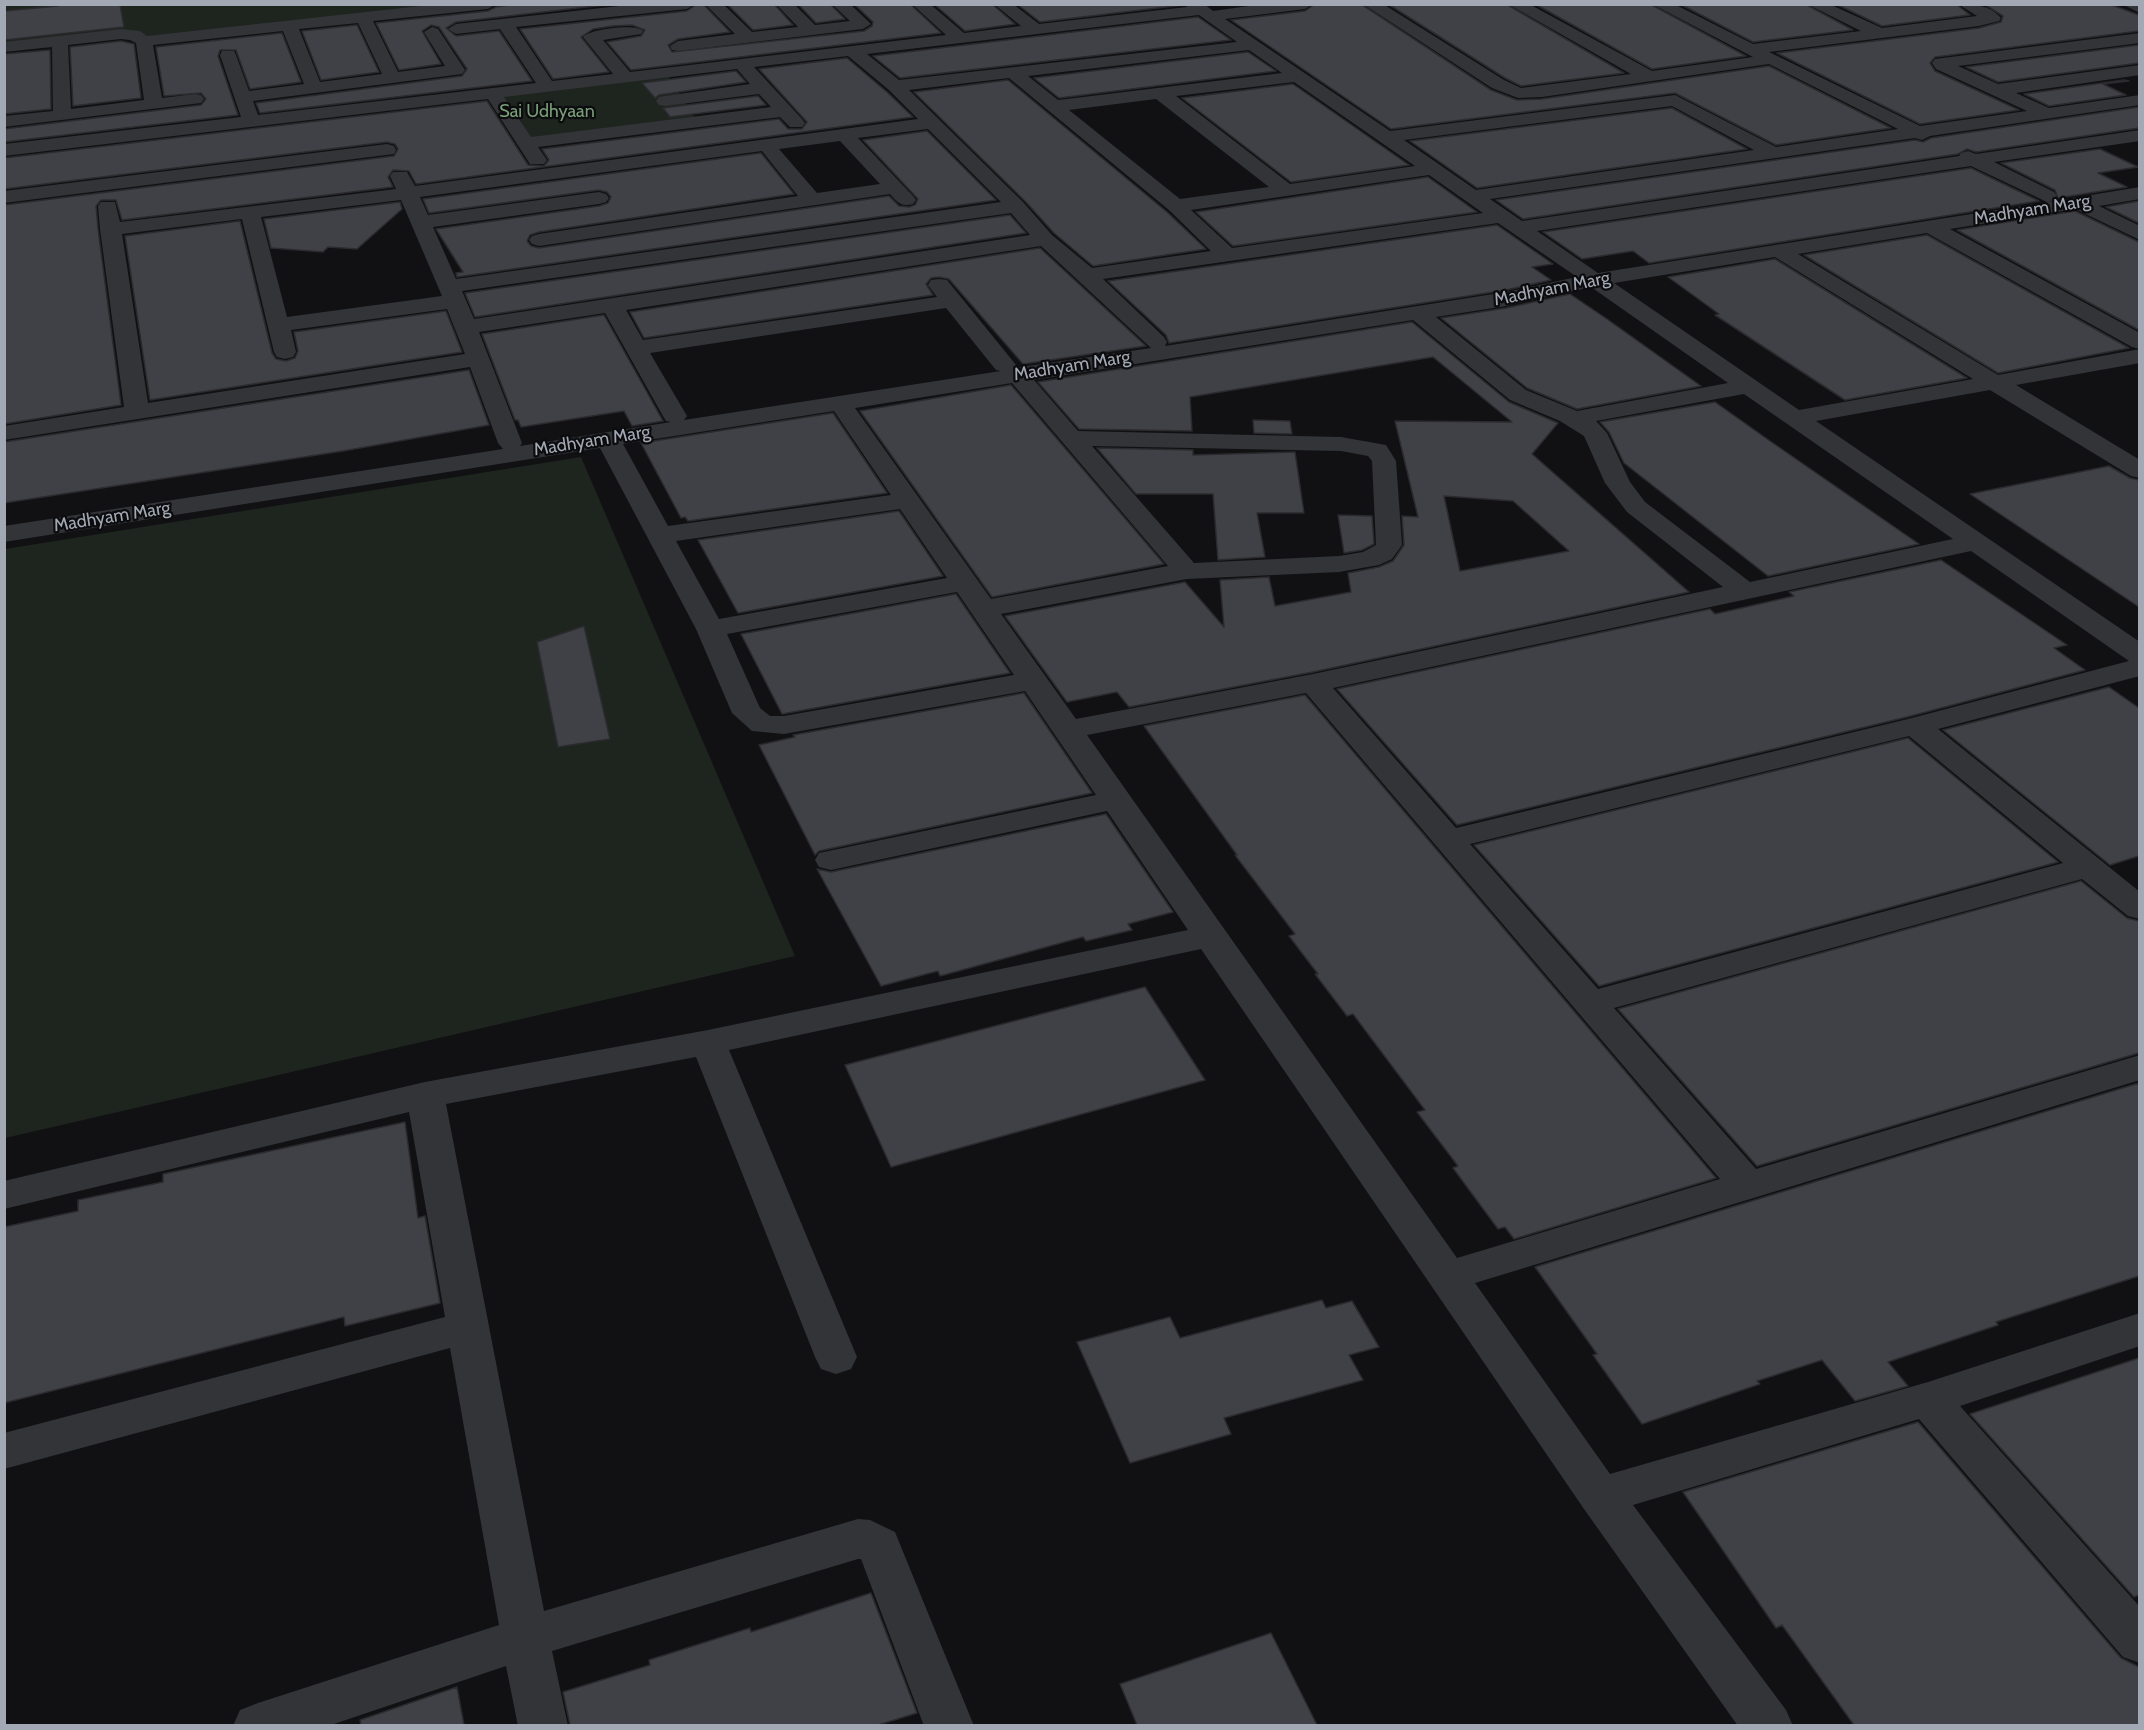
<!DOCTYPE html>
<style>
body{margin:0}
#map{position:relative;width:2144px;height:1730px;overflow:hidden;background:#111113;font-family:Cabin,sans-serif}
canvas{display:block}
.frame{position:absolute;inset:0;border:6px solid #a2a9b4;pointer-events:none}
</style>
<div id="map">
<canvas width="2144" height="1730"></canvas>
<div class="frame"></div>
</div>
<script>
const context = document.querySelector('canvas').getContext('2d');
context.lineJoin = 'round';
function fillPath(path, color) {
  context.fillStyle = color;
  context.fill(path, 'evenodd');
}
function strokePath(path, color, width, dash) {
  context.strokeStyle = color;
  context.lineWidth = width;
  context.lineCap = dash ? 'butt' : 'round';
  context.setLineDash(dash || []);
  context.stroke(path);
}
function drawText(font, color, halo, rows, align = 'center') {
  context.font = font + ' Cabin,sans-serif';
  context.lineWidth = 4.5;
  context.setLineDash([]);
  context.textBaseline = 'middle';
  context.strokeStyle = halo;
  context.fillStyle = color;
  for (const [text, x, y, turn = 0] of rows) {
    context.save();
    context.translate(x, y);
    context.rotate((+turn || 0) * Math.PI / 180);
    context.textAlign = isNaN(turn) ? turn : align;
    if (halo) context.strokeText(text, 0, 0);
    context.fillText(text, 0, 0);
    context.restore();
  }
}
fillPath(new Path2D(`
 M5 5H494L144 40 143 33 5 47Z
 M666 72 697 121 524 141 492 92Z
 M581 457 795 956 5 1138V549Z`), '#1d251e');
const building = new Path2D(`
 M58 4H120L124 27 4 40V11L58 6Z
 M516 4H613L456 22 446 28 456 36 499 31 532 81 260 113 256 103 462 76 467 69 439 27 431 25 422 31 441 64 399 70 376 23 488 11 496 7Z
 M697 4H703L730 32 678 39 668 45 672 52 864 31 872 26 873 22 854 4H910L941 33 631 70 607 42 641 36 645 30 632 25 613 26 593 29 581 37 609 72 553 79 520 29 687 11Z
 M727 4H774L793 25 753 30Z
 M798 4H830L845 19 816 23Z
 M934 4H992L1015 24 965 31Z
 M1017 4H1183V5L1040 22Z
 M1315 4H1361L1491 90 1517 100 1542 99 1769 66 1891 128 1776 145 1675 93 1391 129 1231 20 1305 11Z
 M1388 4H1506L1624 73 1521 86 1505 78Z
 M1535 4H1650L1746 56 1652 69Z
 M1680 4H1805L1853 30 1753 42Z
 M1836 4H1956L1970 15 1882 26Z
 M1984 4H2109L2139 15V31L1935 57 1930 63 1935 71 2019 110 1920 124 1777 53 1979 28 2001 22 2003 16Z
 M1198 17 1231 40 900 78 873 56Z
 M357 25 379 72 321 80 302 31Z
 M282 33 301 82 250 89 236 50H220L218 56 238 115 4 142V129L201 105 206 99 201 93 164 96 156 47Z
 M121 41 134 44 141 98 73 106 70 47Z
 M2139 45V63L1998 82 1966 67Z
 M50 50 51 109 4 114V54Z
 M1248 52 1276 71 1059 98 1034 78Z
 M847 58 887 92 913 117 416 184 409 171 393 170 388 177 393 187 122 220 116 200H101L96 206 98 229 121 405 4 424V205L394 156 398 149 395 144 387 142 4 189V158L487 101 528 165 544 166 549 160 542 149 779 119 788 129H802L807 122 759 69Z
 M736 71 746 82 659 95 655 98 642 83Z
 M1008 80 1167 212 1206 249 1093 266 1054 233 1025 201 914 92Z
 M2124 80 2129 81 2103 84 2126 95 2049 106 2024 94Z
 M1293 84 1409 165 1291 182 1182 98Z
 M758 96 766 105 670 117 663 108Z
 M2139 107V128L1976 152 1967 149 1958 154 1523 219 1496 200 1915 140 1923 142 1931 138Z
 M1672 108 1747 149 1477 188 1410 141Z
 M927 131 996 200 457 277 456 273 463 272 436 229 599 206 608 203 611 197 607 192 599 190 429 213 423 199 761 153 794 194 539 232 530 235 527 241 531 246 539 248 889 196 899 206 909 207 915 205 918 199 863 140Z
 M2100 149 2138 167 2098 173 2127 187 2058 198 2055 190 2001 163Z
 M1971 168 2039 201 1649 263 1633 251 1582 259 1543 232Z
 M1428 177 1477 212 1233 246 1196 212Z
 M2139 201V223L2106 207Z
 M400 202 402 209 357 249 328 247 323 252 271 248 264 219Z
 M2075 211 2139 242V330L1957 230Z
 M1010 215 1026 233 475 317 465 293Z
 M240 221 272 353 276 359 286 361 295 358 298 351 294 332 446 311 462 352 150 400 125 236Z
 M1497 225 1553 264 1532 267 1551 280 1506 290 1169 343 1166 335 1108 281Z
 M1927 235 2129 348 1998 373 1804 255Z
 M1040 248 1146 346 1023 364 949 279 939 277 931 278 926 284 933 295 644 338 630 312Z
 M1775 259 1967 378 1845 400 1715 315 1719 314 1668 277Z
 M1570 294 1607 319 1701 386 1577 409 1527 388 1441 318 1506 308Z
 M604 315 663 421 632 426 624 411 521 427 518 420H515L482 334Z
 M1412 322 1509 402 1558 423 1532 454 1689 592 1313 672 1129 707 1117 692 1067 702 1005 616 1185 582 1224 627 1220 580 1269 577 1275 606 1351 592 1348 573 1379 567 1393 561 1404 545 1402 516 1418 517 1395 421 1512 422 1433 357 1190 397 1192 431 1079 429 1038 382ZM1444 496 1513 501 1569 551 1460 571Z
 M469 370 489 425 343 451 4 503V442Z
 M1011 385 1164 564 992 597 860 411Z
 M1715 402 1770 441 1919 544 1768 576 1624 463 1609 432 1600 422Z
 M833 413 887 493 688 521 685 517 681 518 641 443Z
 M1253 420 1290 421 1292 434 1254 433Z
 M1097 448 1193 450V455L1295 452 1304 513H1257L1265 557 1218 560 1213 494H1136Z
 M2109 466 2130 478 2139 480V607L1970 494Z
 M899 511 943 576 738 613 698 540Z
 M1338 515 1372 516 1374 544 1362 550 1344 553Z
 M1941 560 2067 645 2054 648 2085 670 1907 717 1457 825 1337 689 1710 609 1715 614 1794 596 1789 592Z
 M956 594 1010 673 782 714 741 634Z
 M584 626 610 739 558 747 537 642Z
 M2109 687 2139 708V856L2110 865 1943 730Z
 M1024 693 1092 793 819 851 815 855 759 745 795 737 793 735Z
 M1305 695 1716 1178 1514 1239 1505 1227 1498 1229 1453 1168 1458 1166 1417 1112 1425 1110 1353 1014 1347 1016 1315 974H1318L1289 936 1295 934 1235 855H1237L1144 726Z
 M1908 738 2058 862 1599 986 1474 845Z
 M1106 814 1173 912 1128 924 1132 930 1086 941 1083 937 940 976 938 971 881 986 817 869 831 872Z
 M2081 881 2127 918 2139 921V1053L1757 1166 1618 1009Z
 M1145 987 1205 1080 891 1167 845 1065Z
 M2139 1083V1276L1996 1322 1998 1325 1888 1362 1908 1386 1855 1401 1822 1360 1757 1381 1760 1384 1642 1424 1593 1355 1597 1354 1535 1267Z
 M405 1122 418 1218 425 1216 440 1303 345 1326 344 1317 4 1403V1227L78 1211V1200L163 1182V1174Z
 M1322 1300 1326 1308 1352 1301 1379 1347 1349 1355 1363 1380 1224 1418 1231 1434 1130 1463 1077 1342 1170 1317 1180 1338Z
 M2139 1358V1595L2134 1597 1970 1414Z
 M1918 1422 2121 1658 2139 1667V1725H1854L1782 1625 1776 1628 1683 1492Z
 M871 1593 917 1713 878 1725H570L563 1692 650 1665 649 1660 750 1628 751 1632Z
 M1271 1633 1317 1725H1137L1120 1684Z
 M457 1687 464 1725H361L360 1720Z`);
fillPath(building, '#404146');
strokePath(building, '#2b2b2f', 1.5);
fillPath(new Path2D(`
 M439 4H496L488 9 373 21 398 72 445 66 424 32 432 27 438 29 465 70 462 74 253 101 258 115 536 83 500 29 456 34 448 29 456 24 638 4H695L687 9 516 27 552 81 613 74 583 37C589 29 637 23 643 31L641 34 603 40 630 72 946 35 912 4H930L964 33 1021 26 994 4H1013L1039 24 1187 7 1185 4H1204L1213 11 1263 4H1313L1305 9 1225 19 1390 131 1675 95 1776 147 1898 129 1769 64 1542 97 1518 98 1492 88 1363 4H1383L1504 80 1521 88 1631 74 1508 4H1529L1652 71 1753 57 1652 4H1674L1753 44 1861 31 1807 4H1829L1882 28 1977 16 1958 4C1974 4 1990 5 2001 18L1999 21 1979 26 1769 52 1920 126 2027 111 1936 69 1932 63 1935 59 2140 33V43L1958 66 1998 84 2140 65V75L2016 93 2049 108 2140 95V105L1930 136 1922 140 1915 138 1490 199 1522 221 1959 156 1961 153 1968 151 1976 154 2140 130V141L1994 162 2054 192 2057 196 2054 200 2048 202 2140 187V199L2099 206 2140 226V240L2075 209 1950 229 2140 333V349L2132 347 1927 233 1798 254 1998 375 2140 349V363L2016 385 2140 460V478L2131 476 1990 390 1816 421 2140 642V676L1938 729 2140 892V919L2128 916 2082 879 1614 1008 1756 1169 2140 1055V1080L1475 1283 1610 1474 1928 1382 2140 1313V1346L1960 1406 2140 1607V1663L2123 1657 1919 1419 1633 1505 1786 1710 1793 1726H1738L1584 1509 1201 949 729 1050 857 1357 851 1369 836 1374 821 1369 815 1357 696 1057 446 1104 544 1611 858 1519 870 1520 895 1532 974 1726H924L861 1559H858L552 1651 568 1726H518L506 1666 328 1726H233L240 1710 258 1703 499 1625 450 1348 4 1469V1433L445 1317 409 1112 4 1209V1181L425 1082 708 1030 1188 930 1107 811 831 870 819 867 815 860 819 853 1096 795 1025 691 784 734 752 731 732 713 696 629 600 448 4 542V526L503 449 498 443 470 367 4 440V426L124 407 100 229 98 206 101 202H115L120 222 396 189 390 176 393 172H407L415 186 918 119 889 90 848 56 754 67 802 119 805 123 802 127H790L780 117 538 147 547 160 544 164H530L488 99 4 156V144L241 117 220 55 222 51H234L236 55 249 91 304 84 283 31 153 45 162 98 195 94 201 95 204 99 201 103 4 127V116L53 111 52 47 4 52V42L121 29 140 31 147 36ZM1199 15 1237 42 899 80 867 54ZM358 23 382 74 320 82 299 29ZM121 39 130 40 136 43 144 100 71 109 68 45ZM1249 50 1282 73 1058 100 1028 76ZM737 69 750 84 665 96 659 97 656 101 659 105 665 106 759 94 771 107 531 137 504 97ZM1009 78 1169 210 1211 251 1092 268 1052 235 1023 202 909 90ZM1294 82 1415 166 1290 184 1176 96ZM1156 99 1269 187 1180 199 1069 110ZM1672 106 1754 150 1476 190 1404 140ZM928 129 1001 202 456 279 433 227 599 204 606 202 609 198 606 194 599 192 428 215 420 197 762 151 798 196 539 234 532 236 529 240 532 244 539 246 890 194C898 203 901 207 913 204L916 200 913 196 858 138ZM840 141 880 184 817 193 779 149ZM1971 166 2047 202 1598 273 1537 231ZM1429 175 1483 213 1232 248 1191 210ZM401 200 442 296 287 317 261 217ZM1011 213 1030 235 474 319 462 291ZM242 219 274 352 277 357 285 359 293 357 296 352 291 330 447 309 465 354 148 403 122 234ZM1498 223 1577 277 1506 292 1165 346 1167 342 1164 337 1103 279ZM1041 246 1151 348 1014 368 1016 365 1012 360 947 280 939 279 931 280 928 285 937 297 643 340 626 310ZM1775 257 1973 379 1799 410 1614 283ZM1591 287 1728 383 1577 411 1526 390 1436 317 1506 306ZM946 308 996 370 1001 371 684 420 687 416 650 353ZM605 313 663 416 666 421 671 422 520 446 522 443 479 332ZM1413 320 1510 400 1560 421 1584 436 1605 483 1627 512 1723 587 1313 674 1076 719 1001 614 1187 579 1339 572 1379 565 1392 559 1402 545 1396 461 1386 445 1341 437 1078 431 1034 380ZM1012 383 1168 566 991 599 855 408ZM1744 394 1953 539 1750 582 1645 502 1630 482 1607 433 1596 421ZM834 411 891 495 668 526 623 444ZM1092 446 1341 451 1368 456 1372 461 1376 545 1363 552 1339 556 1194 563ZM900 509 947 578 719 619 676 541ZM1971 551 2129 661 1908 719 1456 828 1333 688ZM957 592 1014 675 784 716H770L760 708 727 634ZM1306 693 1720 1179 1457 1258 1087 735ZM1909 736 2063 863 1598 989 1470 844Z
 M705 4H723L752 32 798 27 776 4H794L815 25 850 21 832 4H850L871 24 863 29 678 51 672 50 670 46 678 41 735 34Z
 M2122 4H2140V13Z
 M387 144 394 146 396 150 394 154 4 203V191Z`), '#323438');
drawText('18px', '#7a9f79', '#0c0c0e', [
 ["Sai Udhyaan",547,112]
]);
drawText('18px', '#a2a9b4', '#0c0c0e', [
 ["Madhyam Marg",2032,210,-9],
 ["Madhyam Marg",1552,289,-11],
 ["Madhyam Marg",1072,366,-9],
 ["Madhyam Marg",592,441,-9],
 ["Madhyam Marg",112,517,-9]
]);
</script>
